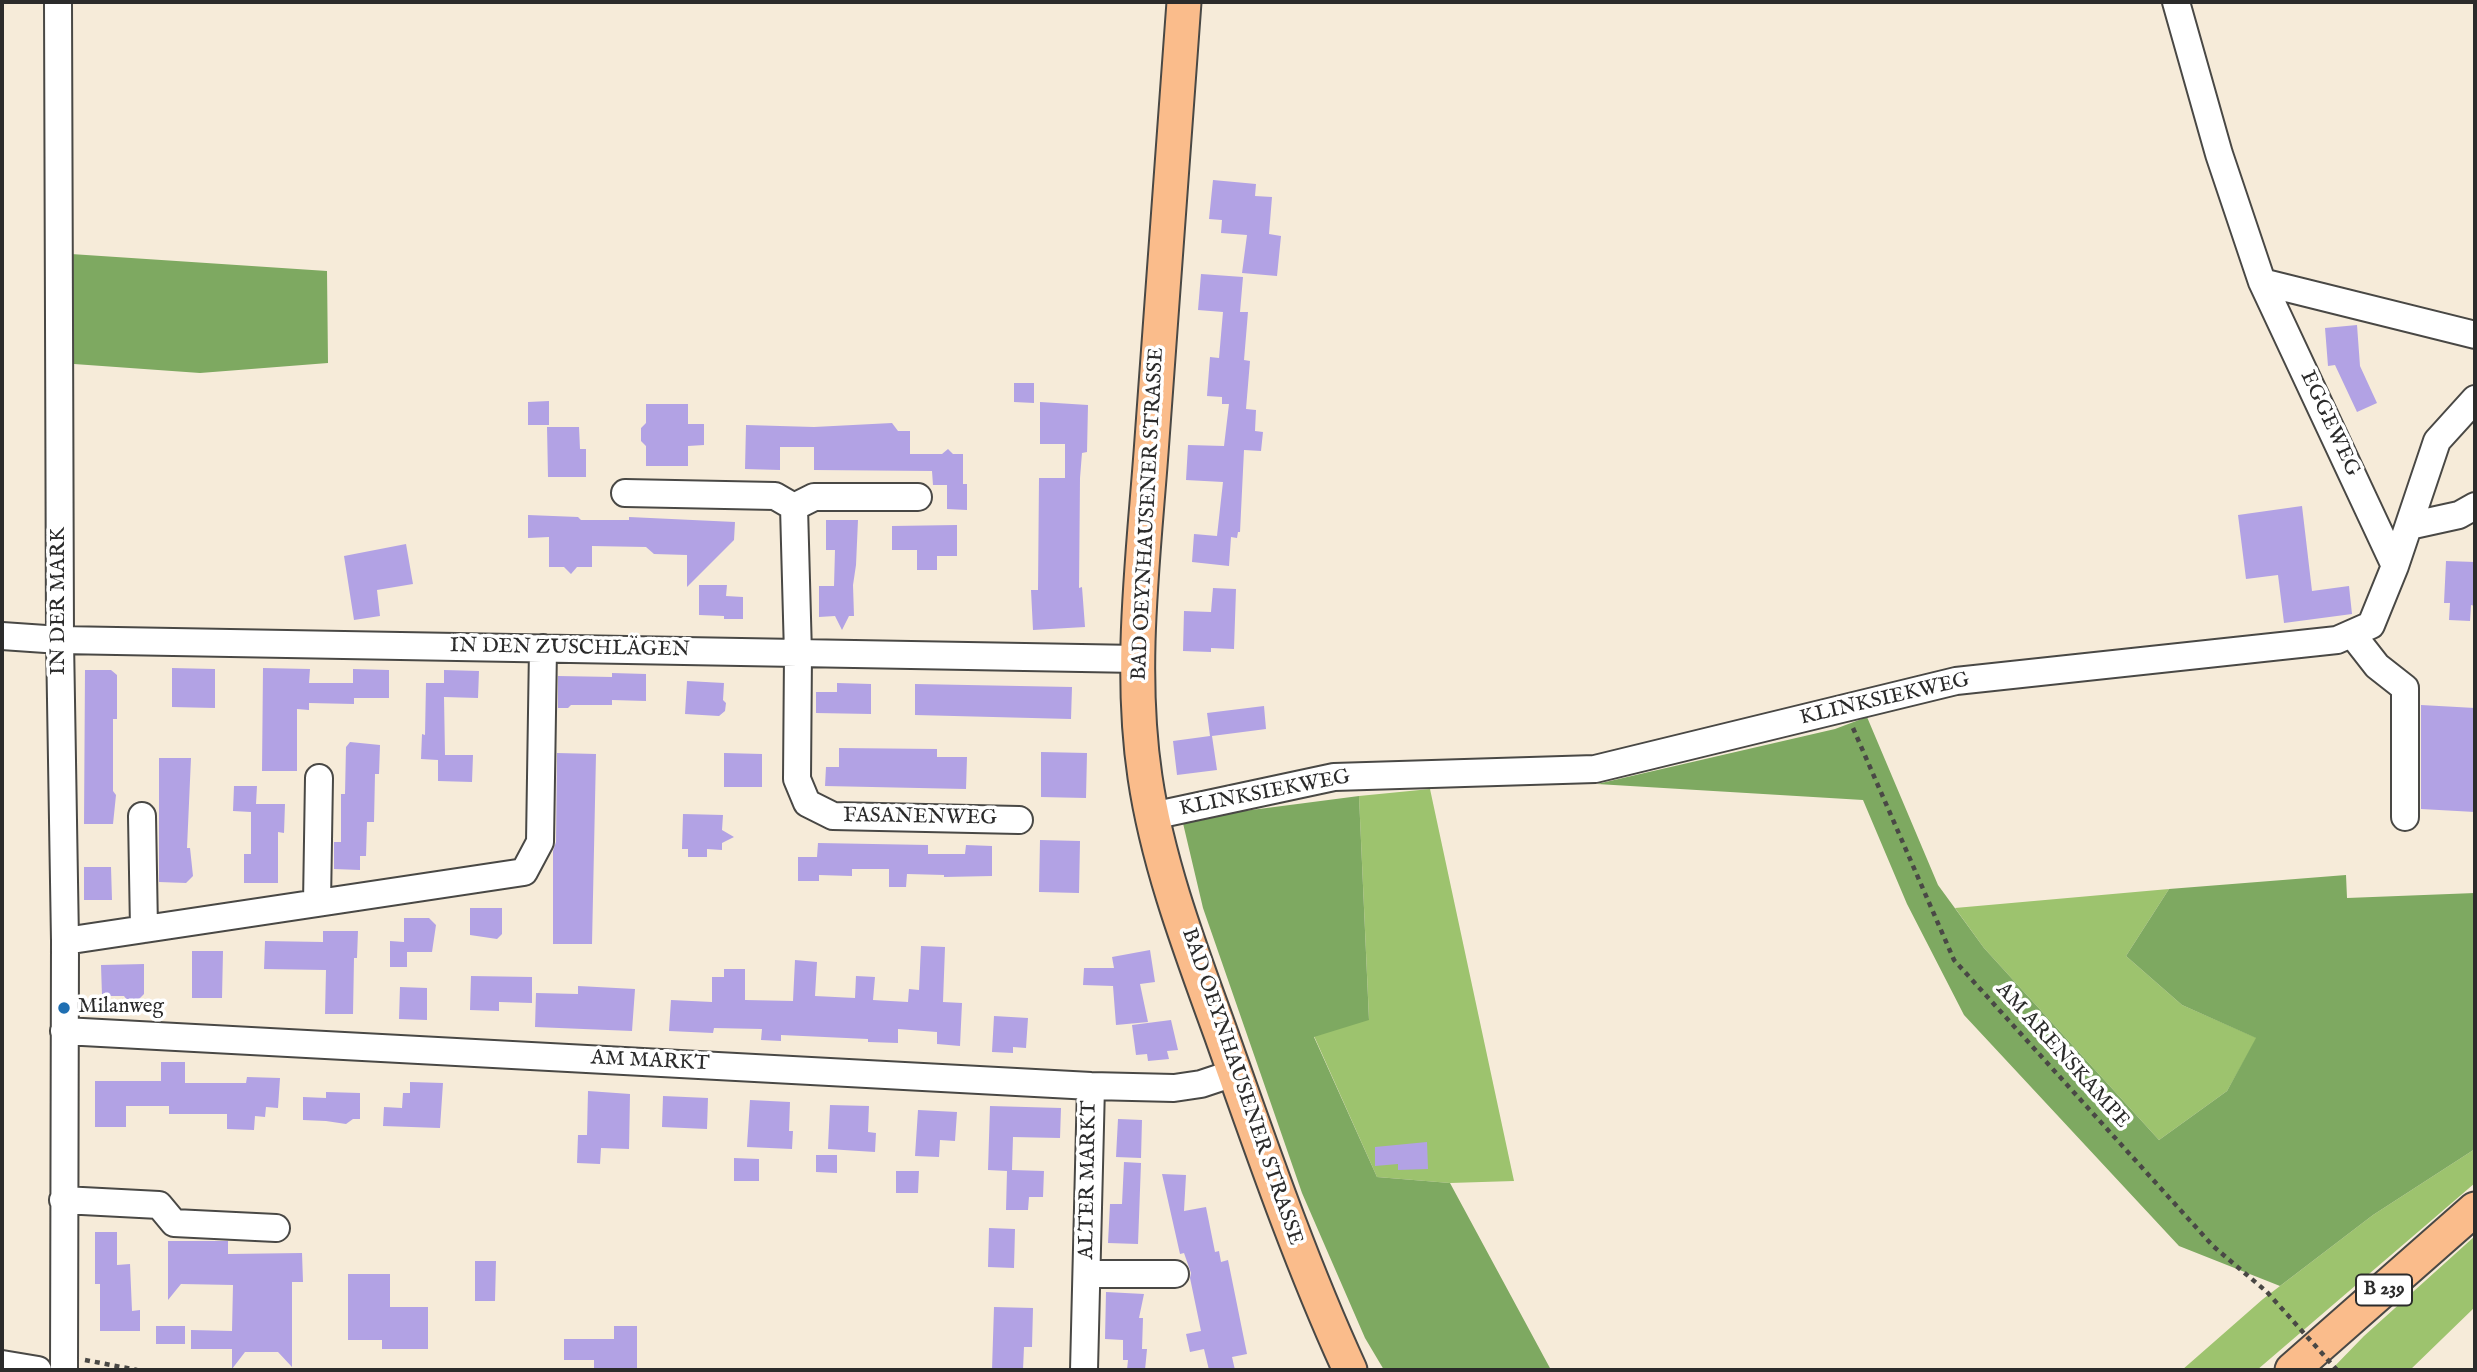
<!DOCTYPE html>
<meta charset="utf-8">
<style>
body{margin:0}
#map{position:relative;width:2477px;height:1372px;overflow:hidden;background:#f6ebd9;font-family:"IM FELL English",serif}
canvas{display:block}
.frame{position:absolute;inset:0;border:4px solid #2b2b2b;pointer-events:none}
</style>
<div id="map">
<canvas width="2477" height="1372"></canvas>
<div class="frame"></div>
</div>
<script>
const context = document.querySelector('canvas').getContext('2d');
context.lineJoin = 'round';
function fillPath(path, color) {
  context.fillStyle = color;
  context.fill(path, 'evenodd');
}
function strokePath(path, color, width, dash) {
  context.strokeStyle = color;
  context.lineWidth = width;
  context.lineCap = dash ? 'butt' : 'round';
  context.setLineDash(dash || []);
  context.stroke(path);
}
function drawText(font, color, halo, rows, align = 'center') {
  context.font = font + ' "IM FELL English",serif';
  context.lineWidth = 7;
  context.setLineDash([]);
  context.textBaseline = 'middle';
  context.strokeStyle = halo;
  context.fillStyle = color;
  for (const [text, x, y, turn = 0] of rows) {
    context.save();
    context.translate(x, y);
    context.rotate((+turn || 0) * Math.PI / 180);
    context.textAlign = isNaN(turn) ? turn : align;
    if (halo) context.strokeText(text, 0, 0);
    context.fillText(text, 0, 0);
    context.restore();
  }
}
fillPath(new Path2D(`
 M1430 789 1514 1181 1450 1183 1377 1177 1314 1036 1369 1019 1359 796Z
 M2169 889 2126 956 2182 1005 2257 1038 2227 1091 2159 1140 1984 948 1955 908Z
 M2475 1149V1183L2257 1370H2182L2263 1299 2373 1215Z
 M2475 1236V1307L2410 1370H2331L2364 1336Z`), '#9dc36e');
fillPath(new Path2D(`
 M71 254 327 271 328 363 200 373 74 364Z
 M1867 717 1938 885 1984 948 2159 1140 2227 1091 2256 1038 2182 1005 2126 956 2169 889 2346 875 2347 898 2475 893V1149L2373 1215 2280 1286 2179 1246 1964 1015 1907 904 1863 800 1597 784 1835 729Z
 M1359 796 1369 1020 1314 1037 1377 1177 1450 1183 1551 1370H1384L1365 1338 1302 1193 1203 908 1182 819Z`), '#7ea961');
fillPath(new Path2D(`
 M1213 180 1256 184 1255 196 1272 197 1269 234 1281 236 1277 276 1242 273 1247 235 1221 233 1222 220 1209 219Z
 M1201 274 1243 277 1240 312H1248L1244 360 1250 361 1246 409 1256 410 1255 431 1263 432 1261 451 1244 450 1240 532H1238L1237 538 1231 537 1229 566 1192 562 1194 534 1217 536 1223 482 1186 480 1188 445 1224 446 1229 404H1222V397L1207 396 1210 357 1219 358 1223 312 1198 310Z
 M2357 325 2360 366 2377 403 2357 412 2335 365 2328 366 2325 328Z
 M1014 383H1034V403L1014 402Z
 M549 401V425H528V402Z
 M1040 402 1088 405 1087 452 1082 453 1080 478 1079 588 1082 587 1085 627 1033 630 1031 590H1038L1039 478H1065V444H1040Z
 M646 404H688V424H704V445L688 446V466H646V446L641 441V428L646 423Z
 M892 423 898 431H910V454H942L948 449 953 454H963V484H967V510L947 509V485H933L932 471 814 470V447H780V470L745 469 746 425 814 427Z
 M547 427H579L580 449H586V477H548Z
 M2302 506 2312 591 2349 586 2352 614 2284 623 2278 575 2246 579 2238 515Z
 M528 515 578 517 581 520H629V517L735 522 734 540 687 587V555L654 554 646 547 592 546V567H577L571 574 564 567H549V537L528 538Z
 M826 520H858L856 565 853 585 854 616H849L842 630 835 616 819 617V586H834L835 550H826Z
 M957 525V556H937V570H917V550H892V526Z
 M406 544 413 584 377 590 380 616 354 620 344 556Z
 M2446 561 2475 562V606L2471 605 2470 621 2449 620 2450 603H2444Z
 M699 585H727L726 596 743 597V619H724V616L699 615Z
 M1213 588 1236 589 1234 649 1211 648V652L1183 651 1184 611 1211 612Z
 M172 668 215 669V708L172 707Z
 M263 668 310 669 309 683H353V669L389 670V698H354V704L309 703V710L297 709V771H262Z
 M85 670H111L117 675V719H113V791L116 795 113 824H84Z
 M444 670 479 671 478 698 444 697 445 755H473L472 782 438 781V760L421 759 422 734 425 735 426 683H444Z
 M612 673 646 674V701L612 700V705H571L568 708H558V676L612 677Z
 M687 681 724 683 723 700 726 703 725 711 719 716 685 714Z
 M837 683 871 684V714L816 713V692H837Z
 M915 684 1072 687 1071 719 915 715Z
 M2421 705 2475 708V812L2421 809Z
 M1264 706 1266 729 1212 736 1217 770 1177 775 1173 741 1210 736 1207 713Z
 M350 742 380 745 379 774H375L374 822H367L366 856H360V870L334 869V842H341V794H345L346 747Z
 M839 748 937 749V757H967L966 789 825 786 826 767H839Z
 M1041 752 1087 753 1086 798 1041 797Z
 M557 753 596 754 592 944H553V851L556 842Z
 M724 753 762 754V787H724Z
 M159 758H191L187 848H190L193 876 186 883 159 882Z
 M234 786H257L256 804H285L284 833 278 832V883H244V854H251V812L233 811Z
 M683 814 723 815 722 830 734 837 722 843V850L707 849V857H688V849H682Z
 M1040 840 1080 841 1079 893 1039 892Z
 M818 843 928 845V854H965L966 845 992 846V876L944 877V875L907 874 906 887H889V869H852V876L819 875V881H798V857H817Z
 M84 867H111L112 900H84Z
 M470 908H502V934L497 939 470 935Z
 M404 918H429L436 925 432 952H407V967H390V941L404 942Z
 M323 931H358L357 958H354L353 1014H325L326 970 264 969 265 941 323 942Z
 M921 946 945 947 943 1002 962 1003 960 1046 937 1044V1032L898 1029V1043L868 1042V1039L781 1035V1041L761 1040 762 1029 714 1028 713 1033 669 1031 671 1000 712 1002V977H724V969H745V1000L793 1001 795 960 817 962 815 996 855 998 856 976 875 977 873 1000 908 1002 909 989 919 990Z
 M1150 950 1155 982 1140 984 1148 1022 1116 1025 1113 986 1083 985 1084 968H1114L1112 957Z
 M192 951H223L222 998H192Z
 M144 964V994L138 1000H127L124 996H102L101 965Z
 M471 976 532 977V1003L499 1002V1011L470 1010Z
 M578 986 635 989 632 1031 535 1027 536 993 578 994Z
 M400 987 427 988V1020L399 1019Z
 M994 1016 1028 1018 1026 1048 1013 1047V1053L992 1052Z
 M1171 1020 1178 1050 1167 1051 1169 1059 1148 1061 1147 1054 1136 1055 1132 1025Z
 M161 1062H185V1083H246L247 1077 280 1078 278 1108 266 1107 265 1117 255 1116 254 1130 227 1129V1114H169V1106H126V1127H95V1081H161Z
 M410 1082 443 1083 440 1128 383 1126 384 1107 402 1108 403 1093H410Z
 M588 1091 630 1094 629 1149 601 1148 600 1164 577 1163 578 1135H587Z
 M326 1092 360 1093V1119H353L346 1124 326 1121 303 1120V1097L326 1098Z
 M663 1096 708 1098 707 1129 662 1127Z
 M750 1100 790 1102 789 1131H793L792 1149 747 1147Z
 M830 1105 869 1106 868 1132 876 1133 875 1152 828 1149Z
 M990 1106 1061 1108 1060 1138 1013 1137 1012 1170 1044 1171 1043 1197H1029L1028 1210H1006L1007 1171 988 1170Z
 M918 1110 957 1112 955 1141 940 1140 939 1157 915 1156Z
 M1118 1119 1142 1120 1141 1158 1116 1157Z
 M1427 1142 1428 1169 1398 1170V1164L1375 1166V1147Z
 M816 1155H837V1173L816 1172Z
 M734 1158 759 1159V1181H734Z
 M1124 1162 1141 1163 1138 1244 1108 1243 1110 1204H1122Z
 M896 1171H919L918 1193H896Z
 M1162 1174 1186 1175 1184 1211 1206 1207 1215 1252 1219 1251 1221 1262 1228 1260 1247 1354 1232 1357 1235 1370H1209L1204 1349 1190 1352 1186 1334 1201 1331 1190 1278 1191 1273 1184 1253 1180 1254Z
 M989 1228 1015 1229 1014 1268 988 1267Z
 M95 1232H117V1265L130 1264 132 1311 140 1310V1331H100V1284H95Z
 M168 1241H228V1254L302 1253 303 1282H292V1367L278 1352H245L232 1369V1349H191V1330L232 1331 233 1285 181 1284 168 1300Z
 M475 1261H496L495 1301H475Z
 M348 1274H390V1307H428V1349H382V1340H348Z
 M1106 1292 1144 1294 1139 1318H1143L1142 1349H1147L1145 1370H1127L1128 1360H1123V1340L1105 1339Z
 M994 1307 1033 1308 1032 1347H1024L1023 1370H992Z
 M156 1326H185V1344H156Z
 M614 1326H637V1370H594V1360H564V1339H614Z`), '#b2a2e4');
const minor = new Path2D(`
 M58 2 60 640 65 941 64 1370
 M2176 2 2219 154 2262 282 2395 566
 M2262 282 2475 335
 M625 493 775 496 794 507 814 497H918
 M794 507 798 654 797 779 807 803 833 816 1019 820
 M2409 526 2459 515 2475 506
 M2352 634 2377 666 2405 688V817
 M2 636 60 640 1138 659
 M142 816 144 929
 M1152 816 1334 777 1595 769 1956 681 2337 640 2371 625 2395 566 2437 441 2475 399
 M317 903 319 778
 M65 941 524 872 540 842 543 648
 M64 1031 1091 1086 1174 1088 1201 1084 1234 1073
 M63 1200 159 1205 174 1223 276 1228
 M1087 1274H1175
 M2 1364 38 1370
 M1084 1370 1091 1086`);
const major = new Path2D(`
 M1184 2C1173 152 1162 302 1151 453 1143 560 1129 670 1145 777 1158 865 1191 951 1221 1034 1261 1147 1300 1261 1350 1370
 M2292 1370 2475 1209`);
strokePath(minor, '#494845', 30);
strokePath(major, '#494845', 37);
strokePath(new Path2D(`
 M1853 728 1954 960 2213 1246 2267 1292
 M85 1360 137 1370`), '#494845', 4.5, [5, 5]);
strokePath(minor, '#fff', 26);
strokePath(major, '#fabc8b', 33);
strokePath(new Path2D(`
 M2267 1292 2337 1370`), '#494845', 4.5, [5, 5]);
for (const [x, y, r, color] of [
 [64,1008,7,"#1f6fb2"]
]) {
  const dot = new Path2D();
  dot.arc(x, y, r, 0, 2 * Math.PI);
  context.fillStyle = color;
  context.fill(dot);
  strokePath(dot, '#fff', 2.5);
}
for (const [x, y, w] of [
 [2384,1290,56]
]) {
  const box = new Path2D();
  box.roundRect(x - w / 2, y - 15.5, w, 31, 5);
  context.fillStyle = '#fff';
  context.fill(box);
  strokePath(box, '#2b2b2b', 2);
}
drawText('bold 19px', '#2b2b2b', null, [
 ["B 239",2384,1290]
]);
drawText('21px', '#2b2b2b', '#fff', [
 ["EGGEWEG",2329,424,65],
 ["BAD OEYNHAUSENER STRASSE",1149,514,-87],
 ["IN DER MARK",60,601,-90],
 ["IN DEN ZUSCHLÄGEN",570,649,1],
 ["KLINKSIEKWEG",1885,700,-13],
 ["KLINKSIEKWEG",1265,794,-11],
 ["FASANENWEG",920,818,1],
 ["AM ARENSKAMPE",2062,1056,48],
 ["AM MARKT",650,1062,3],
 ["BAD OEYNHAUSENER STRASSE",1241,1087,71],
 ["ALTER MARKT",1089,1180,-89]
]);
drawText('21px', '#2b2b2b', '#fff', [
 ["Milanweg",78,1008]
], 'left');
</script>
